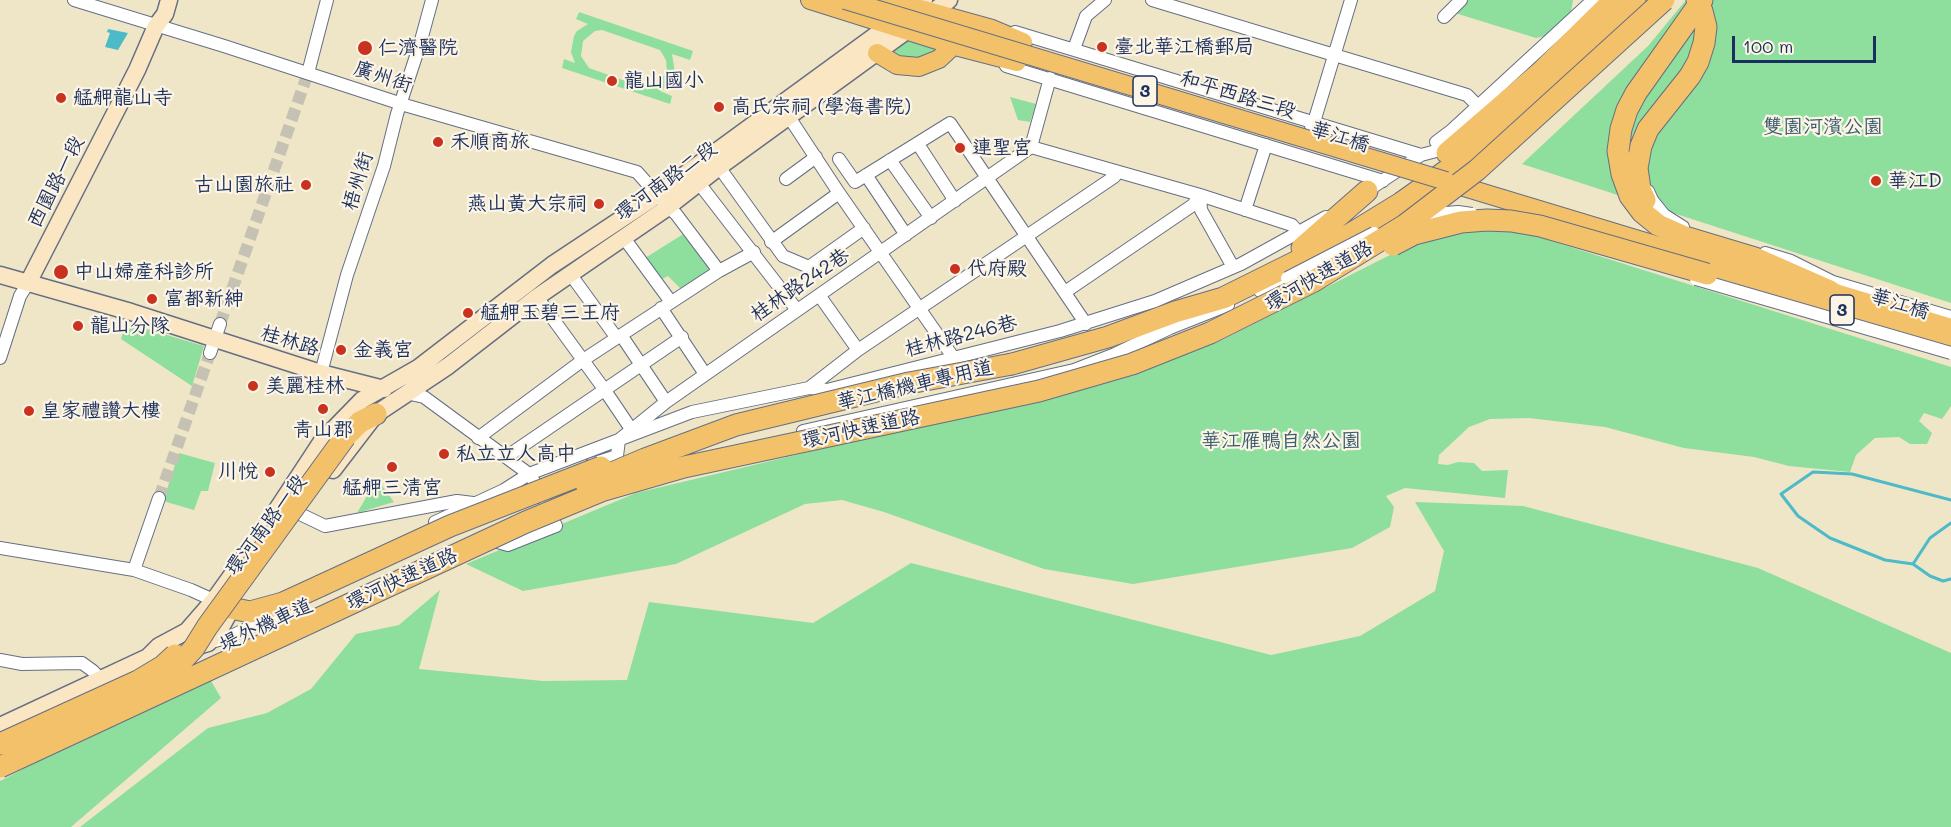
<!DOCTYPE html>
<html>
<head>
<meta charset="utf-8">
<style>
	body { margin:0 }
	#map { position:relative; width:1951px; height:827px; overflow:hidden; background:#efe6c8; font-family:Mali,sans-serif }
	canvas { display:block }
	.scale { position:absolute; left:1732px; top:36px; width:144px; height:27px; box-sizing:border-box; border:3px solid #1b2f5e; border-top:0; padding-left:8px; font-size:18px; line-height:21px; white-space:nowrap; color:#1b2f5e; -webkit-text-stroke:4px #fcf5e5; paint-order:stroke }
</style>
</head>
<body>
<div id="map">
<canvas width="1951" height="827"></canvas>
<div class="scale">100 m</div>
</div>
<script>
const context = document.querySelector('canvas').getContext('2d');
context.lineJoin = 'round';
function fill(path, color) {
  context.fillStyle = color;
  context.fill(path, 'evenodd');
}
function shape(rows) {
  const path = new Path2D();
  for (const r of rows) {
    path.moveTo(r[0], r[1]);
    for (let i = 2; i < r.length; i += 2) path.lineTo(r[i], r[i + 1]);
  }
  return path;
}
function trace(path, color, width, dash) {
  context.strokeStyle = color;
  context.lineWidth = width;
  context.lineCap = dash ? 'butt' : 'round';
  context.setLineDash(dash || []);
  context.stroke(path);
}
function drawText(font, color, halo, rows, align = 'center') {
  context.font = font + ' Mali,"LXGW WenKai TC",sans-serif';
  context.lineWidth = 4.5;
  context.setLineDash([]);
  context.textBaseline = 'middle';
  context.strokeStyle = halo;
  context.fillStyle = color;
  for (const [text, x, y, turn = 0] of rows) {
    context.save();
    context.translate(x, y);
    context.rotate((+turn || 0) * Math.PI / 180);
    context.textAlign = isNaN(turn) ? turn : align;
    if (halo) context.strokeText(text, 0, 0);
    context.fillText(text, 0, 0);
    context.restore();
  }
}
fill(shape([
	[1468,0,1573,0,1571,12,1545,36,1536,38,1455,13],
	[1686,0,1951,0,1951,303,1522,164,1648,46],
	[579,12,693,51,690,60,672,54,675,73,666,87,660,91,672,96,670,104,562,68,564,59,575,63,571,52,574,36,577,31,588,24,576,19],
	[602,30,660,50,666,60,667,73,657,82,642,87,589,68,581,56,583,41,595,31],
	[908,40,941,49,921,63,889,53],
	[1010,97,1036,104,1030,122,1018,120],
	[1469,215,1951,367,1951,406,1942,419,1924,413,1919,421,1932,433,1927,444,1910,444,1899,437,1875,438,1856,455,1850,472,1789,466,1754,457,1684,448,1605,427,1529,418,1490,419,1469,427,1439,455,1438,464,1448,465,1458,462,1474,463,1482,471,1508,470,1505,498,1405,488,1386,496,1394,507,1390,527,1352,548,1133,584,1044,569,884,512,842,500,805,504,676,564,523,591,466,564,636,493,1006,405,1220,341],
	[685,233,712,269,681,289,668,276,662,279,645,258],
	[126,323,204,346,192,386,121,339],
	[179,453,215,463,208,491,201,491,194,510,163,501],
	[377,479,394,502,357,513],
	[1415,502,1523,506,1758,568,1951,653,1951,827,80,827,208,728,267,713,311,689,356,634,399,625,440,590,419,669,543,681,627,680,649,602,813,623,911,563,1271,655,1360,636,1435,591,1444,551],
	[207,674,221,698,71,827,0,827,0,781]
]), '#8ede9d');
fill(shape([
	[108,29,128,33,118,50,105,47,110,33,107,32]
]), '#4dbac8');
trace(shape([
	[1951,500,1852,474,1813,472,1781,494,1798,516,1830,538,1885,560,1913,564,1930,576,1943,581,1951,579],
	[1913,564,1930,538,1951,523]
]), '#4dbac8', 3);
trace(shape([
	[220,324,308,73],
	[159,498,210,353]
]), '#c5c1b3', 12, [12, 6]);
const street = shape([
	[74,0,224,46,408,106,637,172,668,207,676,214,719,271],
	[1152,0,1467,95,1478,106],
	[1444,17,1461,0],
	[1015,32,1421,155],
	[1074,49,1086,16,1105,0],
	[1006,66,1383,181],
	[308,73,327,0],
	[789,117,839,193,953,357],
	[1311,126,1314,122,1351,0],
	[1436,142,1452,130,1593,0],
	[918,144,955,201],
	[1031,147,1200,195,1292,225,1299,233],
	[839,159,855,182,950,123,1086,324],
	[890,160,931,218],
	[719,167,783,256,809,267,864,228],
	[866,175,906,235],
	[786,179,816,157],
	[698,182,797,310],
	[1648,191,1652,200,1664,215,1683,227],
	[1364,193,1421,155,1436,151,1448,142],
	[1200,195,1201,210,1233,267],
	[1245,210,1266,145],
	[624,238,671,302],
	[771,242,839,193],
	[1765,253,1791,261,1833,282,1951,317],
	[571,275,616,337],
	[1260,291,1287,278],
	[1065,292,1193,205,1200,195],
	[819,295,858,350],
	[537,297,604,389,631,429],
	[661,308,705,374],
	[621,335,666,402],
	[210,353,220,324],
	[0,358,20,296,28,283],
	[321,373,347,275,384,166,397,114,420,44,432,0],
	[809,388,858,350,1114,177,1118,172],
	[406,393,424,397,529,474,541,492,556,526,508,545,494,541],
	[803,431,1074,370,1115,354,1170,328,1228,305],
	[478,438,583,360,719,271,754,252],
	[506,457,682,337],
	[592,464,617,456,619,440,666,402,1031,147,1050,78],
	[300,514,325,526,457,501,473,503],
	[435,522,504,490,529,474,692,412,809,388,827,390,1060,331,1155,301,1241,264,1326,217],
	[0,548,134,570,191,590,220,603],
	[134,570,159,498],
	[208,643,229,637,288,610],
	[0,660,22,664,82,663,93,671,101,680]
]);
const secondary = shape([
	[0,275,131,312,321,373,384,389],
	[28,283,137,70,156,26,165,14,169,0],
	[333,470,376,414,448,366,537,297,664,210,719,167,949,0],
	[195,647,208,643,220,629,234,604],
	[0,726,148,657,159,646,187,631,214,600,257,540,322,441,362,400,418,368,552,265,650,200,924,0]
]);
const primary = shape([
	[810,0,959,47,1017,62],
	[888,0,992,29,1023,42],
	[877,53,897,65,919,67,939,59,954,45],
	[1447,182,1735,269,1768,273,1784,278],
	[1766,285,1951,343],
	[1816,287,1951,328]
]);
const highway = shape([
	[1702,0,1636,93,1627,110,1621,129,1618,151,1622,174,1630,196,1642,212,1658,225,1685,237,1755,258,1830,291],
	[1447,153,1541,72,1614,0],
	[1645,200,1640,189,1637,168,1641,146,1648,129,1690,76,1698,62,1704,43,1706,27,1702,11,1697,0],
	[1302,248,1367,191],
	[1707,274,1752,288,1778,290],
	[1012,364,1108,337,1175,312,1223,298,1344,238,1401,203,1470,154,1548,88,1635,0],
	[345,437,360,422,376,414],
	[231,608,250,612,283,603,320,586]
]);
trace(street, '#656f83', 14);
trace(secondary, '#656f83', 19);
trace(primary, '#656f83', 20);
trace(highway, '#656f83', 23);
trace(street, '#fff', 12);
trace(secondary, '#fbe6c4', 16);
trace(primary, '#f4c16b', 18);
trace(highway, '#f4c16b', 21);
const streetBridge = shape([
	[1423,215,1458,212,1472,214],
	[1287,278,1374,233],
	[1696,279,1951,353]
]);
const primaryBridge = shape([
	[845,0,1446,181]
]);
const highwayBridge = shape([
	[1393,245,1414,234,1461,222,1487,220,1511,221,1540,226,1707,274],
	[586,484,645,459,736,425,909,383,1012,364],
	[320,586,450,526,601,467],
	[158,687,194,648,207,627,345,437],
	[0,744,138,681,163,666,175,655],
	[0,767,526,522,601,491,684,467,1039,391,1132,364,1210,333,1314,281,1405,225,1477,170,1664,0]
]);
trace(streetBridge, '#656f83', 14, []);
trace(primaryBridge, '#656f83', 20, []);
trace(highwayBridge, '#656f83', 23, []);
trace(streetBridge, '#fff', 12);
trace(primaryBridge, '#f4c16b', 18);
trace(highwayBridge, '#f4c16b', 21);
for (const [x, y, r, color] of [
	[1102,47,6,"#c8321e"],
	[365,48,8,"#c8321e"],
	[612,81,6,"#c8321e"],
	[61,98,6,"#c8321e"],
	[719,107,6,"#c8321e"],
	[438,142,6,"#c8321e"],
	[960,148,6,"#c8321e"],
	[1876,181,6,"#c8321e"],
	[306,185,6,"#c8321e"],
	[599,204,6,"#c8321e"],
	[955,269,6,"#c8321e"],
	[61,272,8,"#c8321e"],
	[152,299,6,"#c8321e"],
	[468,313,6,"#c8321e"],
	[78,326,6,"#c8321e"],
	[341,350,6,"#c8321e"],
	[253,386,6,"#c8321e"],
	[323,409,6,"#c8321e"],
	[29,411,6,"#c8321e"],
	[444,454,6,"#c8321e"],
	[392,467,6,"#c8321e"],
	[270,472,6,"#c8321e"]
]) {
  const dot = new Path2D();
  dot.arc(x, y, r, 0, 2 * Math.PI);
  context.fillStyle = color;
  context.fill(dot);
  trace(dot, '#fcf5e5', 2);
}
for (const [x, y, w] of [
	[1145,91,24],
	[1842,310,24]
]) {
  const box = new Path2D();
  box.roundRect(x - w / 2, y - 15, w, 30, 4.5);
  context.fillStyle = '#fcf5e5';
  context.fill(box);
  trace(box, '#1b2f5e', 1.5);
}
drawText('bold 18px', '#1b2f5e', null, [
	["3",1145,91],
	["3",1842,310]
]);
drawText('20px', '#1b2f5e', '#fcf5e5', [
	["臺北華江橋郵局",1114,47],
	["仁濟醫院",378,48],
	["龍山國小",624,81],
	["艋舺龍山寺",73,98],
	["高氏宗祠 (學海書院)",731,107],
	["禾順商旅",450,142],
	["連聖宮",972,148],
	["華江D",1888,181],
	["古山園旅社",294,185,"right"],
	["燕山黃大宗祠",587,204,"right"],
	["代府殿",967,269],
	["中山婦產科診所",74,272],
	["富都新紳",164,299],
	["艋舺玉碧三王府",480,313],
	["龍山分隊",90,326],
	["金義宮",353,350],
	["美麗桂林",265,386],
	["皇家禮讚大樓",41,411],
	["青山郡",323,430,"center"],
	["私立立人高中",456,454],
	["川悅",258,472,"right"],
	["艋舺三清宮",392,488,"center"]
], 'left');
drawText('20px', '#1b2f5e', '#fcf5e5', [
	["廣州街",383,77,18],
	["和平西路三段",1238,95,17],
	["華江橋",1340,137,17],
	["梧州街",358,181,-73],
	["環河南路二段",666,181,-36],
	["西園路一段",56,182,-63],
	["環河快速道路",1319,276,-30],
	["桂林路242巷",800,285,-34],
	["華江橋",1900,304,17],
	["桂林路246巷",961,336,-14],
	["桂林路",290,341,17],
	["華江橋機車專用道",915,385,-13],
	["環河快速道路",861,429,-12],
	["環河南路一段",266,525,-53],
	["環河快速道路",402,579,-25],
	["堤外機車道",266,625,-25]
]);
drawText('20px', '#385b6e', '#fcf5e5', [
	["雙園河濱公園",1823,127],
	["華江雁鴨自然公園",1281,441]
]);
</script>
</body>
</html>
